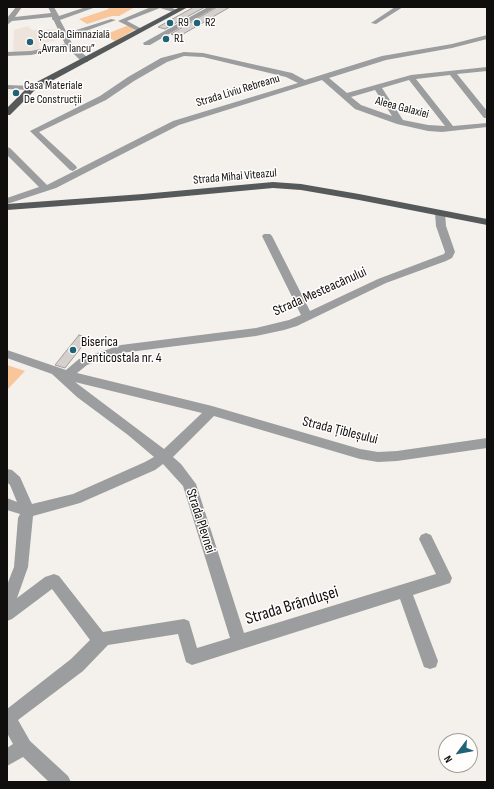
<!DOCTYPE html>
<html>
<head>
<meta charset="utf-8">
<style>
	body { margin:0 }
	#map { position:relative; width:494px; height:789px; overflow:hidden; background:#f4f0ec; font-family:"Sofia Sans Condensed",sans-serif }
	canvas { display:block }
	.frame { position:absolute; inset:0; border:8px solid #0f0e0d; pointer-events:none }
	.north { position:absolute; left:438px; top:733px; width:40px; height:40px; box-sizing:border-box; background:#fffefd; border:1px solid #9f9e9d; border-radius:50%; rotate:238deg; font-size:11px; font-weight:700; line-height:16px; text-align:center; color:#0f0e0d }
	.north::after { content:''; display:block; margin:auto; width:14px; height:18px; background:#206376; clip-path:polygon(50% 0,100% 100%,50% 72%,0 100%) }
</style>
</head>
<body>
<div id="map">
<canvas width="494" height="789"></canvas>
<div class="frame"></div>
<div class="north">N</div>
</div>
<script>
const context = document.querySelector('canvas').getContext('2d');
context.lineJoin = 'round';
function fill(path, color) {
  context.fillStyle = color;
  context.fill(path, 'evenodd');
}
function shape(rows) {
  const path = new Path2D();
  for (const r of rows) {
    path.moveTo(r[0], r[1]);
    for (let i = 2; i < r.length; i += 2) path.lineTo(r[i], r[i + 1]);
  }
  return path;
}
function trace(path, color, width, dash) {
  context.strokeStyle = color;
  context.lineWidth = width;
  context.lineCap = dash ? 'butt' : 'round';
  context.setLineDash(dash || []);
  context.stroke(path);
}
function drawText(font, color, halo, rows, align = 'center') {
  context.font = font + ' "Sofia Sans Condensed",sans-serif';
  context.lineWidth = 3;
  context.setLineDash([]);
  context.textBaseline = 'middle';
  context.strokeStyle = halo;
  context.fillStyle = color;
  for (const [text, x, y, turn = 0] of rows) {
    context.save();
    context.translate(x, y);
    context.rotate((+turn || 0) * Math.PI / 180);
    context.textAlign = isNaN(turn) ? turn : align;
    if (halo) context.strokeText(text, 0, 0);
    context.fillText(text, 0, 0);
    context.restore();
  }
}
fill(shape([
	[28,26,32,30,58,29,63,39,39,44,40,51,13,54,14,30]
]), '#efe4db');
fill(shape([
	[106,7,135,7,119,16,112,16,87,24,79,19,109,9],
	[129,25,136,29,115,41,104,35],
	[7,365,25,371,7,390]
]), '#f8c699');
const building = shape([
	[194,7,205,7,165,29,158,27,194,7],
	[217,7,230,7,178,37,171,34,217,7],
	[90,31,98,36,88,39,80,35,90,31],
	[79,335,97,341,92,347,84,344,65,368,55,365,79,335]
]);
fill(building, '#d5d0cd');
trace(building, '#a09d99', 1);
fill(shape([
	[16,7,22,7,15,17,51,13,48,7,54,7,59,16,86,7,96,7,60,20,67,33,111,19,116,20,69,37,72,44,88,58,88,62,82,62,67,47,31,55,7,56,7,52,31,51,65,44,54,21,52,19,52,17,12,21,7,25,7,18,16,7],
	[151,7,170,7,179,11,176,13,160,8,127,21,142,29,142,31,140,32,118,21,151,7],
	[208,7,216,7,150,45,144,45,143,43,208,7],
	[395,7,403,7,376,24,371,23,395,7],
	[487,35,487,39,452,48,386,60,329,78,347,93,411,75,487,67,487,71,457,74,487,111,487,118,484,118,450,75,416,79,453,126,487,123,487,127,442,132,428,131,397,124,355,109,322,80,179,125,56,188,7,204,7,198,39,187,7,155,7,147,10,148,47,185,173,121,298,83,286,77,203,57,184,56,167,62,134,81,106,100,39,132,76,166,77,168,73,171,70,170,30,131,100,96,128,77,161,58,184,52,203,53,292,73,305,80,382,56,452,44,487,35],
	[409,80,445,126,428,125,403,120,382,88,409,80],
	[375,90,392,116,361,105,351,97,375,90],
	[7,85,32,86,36,88,32,90,7,89,7,85],
	[440,210,445,213,446,226,455,252,452,258,446,261,386,283,297,326,284,330,256,336,121,353,87,365,77,373,212,406,360,449,378,452,397,451,487,438,487,448,397,461,378,462,360,459,214,416,173,457,181,464,196,484,244,633,436,574,419,539,421,535,426,533,431,535,452,578,450,583,413,595,438,661,436,667,430,669,424,667,400,599,192,665,186,662,178,634,108,645,83,671,18,720,30,741,68,776,71,782,49,782,23,757,7,766,7,748,13,744,7,733,7,709,71,659,90,640,52,589,12,619,7,621,7,585,14,567,18,518,20,514,7,510,7,498,17,502,10,485,7,482,7,469,12,470,20,477,32,504,73,494,145,462,154,457,128,435,77,397,52,374,7,358,7,350,66,370,79,359,121,345,256,328,289,320,301,315,262,236,264,234,270,234,272,236,310,311,378,279,444,254,445,252,436,226,435,213,440,210],
	[75,382,83,384,202,413,164,449,75,382],
	[163,464,183,486,230,638,197,648,189,621,184,619,103,632,59,576,54,574,45,577,17,598,28,567,33,516,80,503,155,470,163,464]
]), '#9b9d9e');
fill(shape([
	[180,7,188,7,35,90,10,115,7,115,7,108,29,86,180,7],
	[273,182,301,184,359,194,487,219,487,225,359,200,301,190,273,188,143,200,7,210,7,204,143,194,273,182]
]), '#55595a');
for (const [x, y, r, color] of [
	[170,23,4,"#206376"],
	[197,23,4,"#206376"],
	[166,39,4,"#206376"],
	[30,42,4,"#206376"],
	[16,93,4,"#206376"],
	[73,350,4,"#206376"]
]) {
  const dot = new Path2D();
  dot.arc(x, y, r, 0, 2 * Math.PI);
  context.fillStyle = color;
  context.fill(dot);
  trace(dot, '#fffefd', 1.5);
}
drawText('12px', '#0f0e0d', '#fffefd', [
	["R9",178,23],
	["R2",205,23],
	["Școala Gimnazială",38,35],
	["„Avram Iancu”",38,49],
	["R1",174,39],
	["Casa Materiale",24,86],
	["De Construcții",24,100]
], 'left');
drawText('12px', '#0f0e0d', '#fffefd', [
	["Strada Liviu Rebreanu",238,91,-17],
	["Aleea Galaxiei",402,108,15],
	["Strada Mihai Viteazul",235,177,-5]
]);
drawText('14px', '#0f0e0d', '#fffefd', [
	["Strada Mesteacănului",320,292,-24],
	["Strada Țibleșului",340,431,14],
	["Strada Plevnei",200,521,72]
]);
drawText('14px', '#0f0e0d', '#fffefd', [
	["Biserica",81,342],
	["Penticostala nr. 4",81,358]
], 'left');
drawText('17px', '#0f0e0d', '#fffefd', [
	["Strada Brândușei",292,606,-17]
]);
</script>
</body>
</html>
